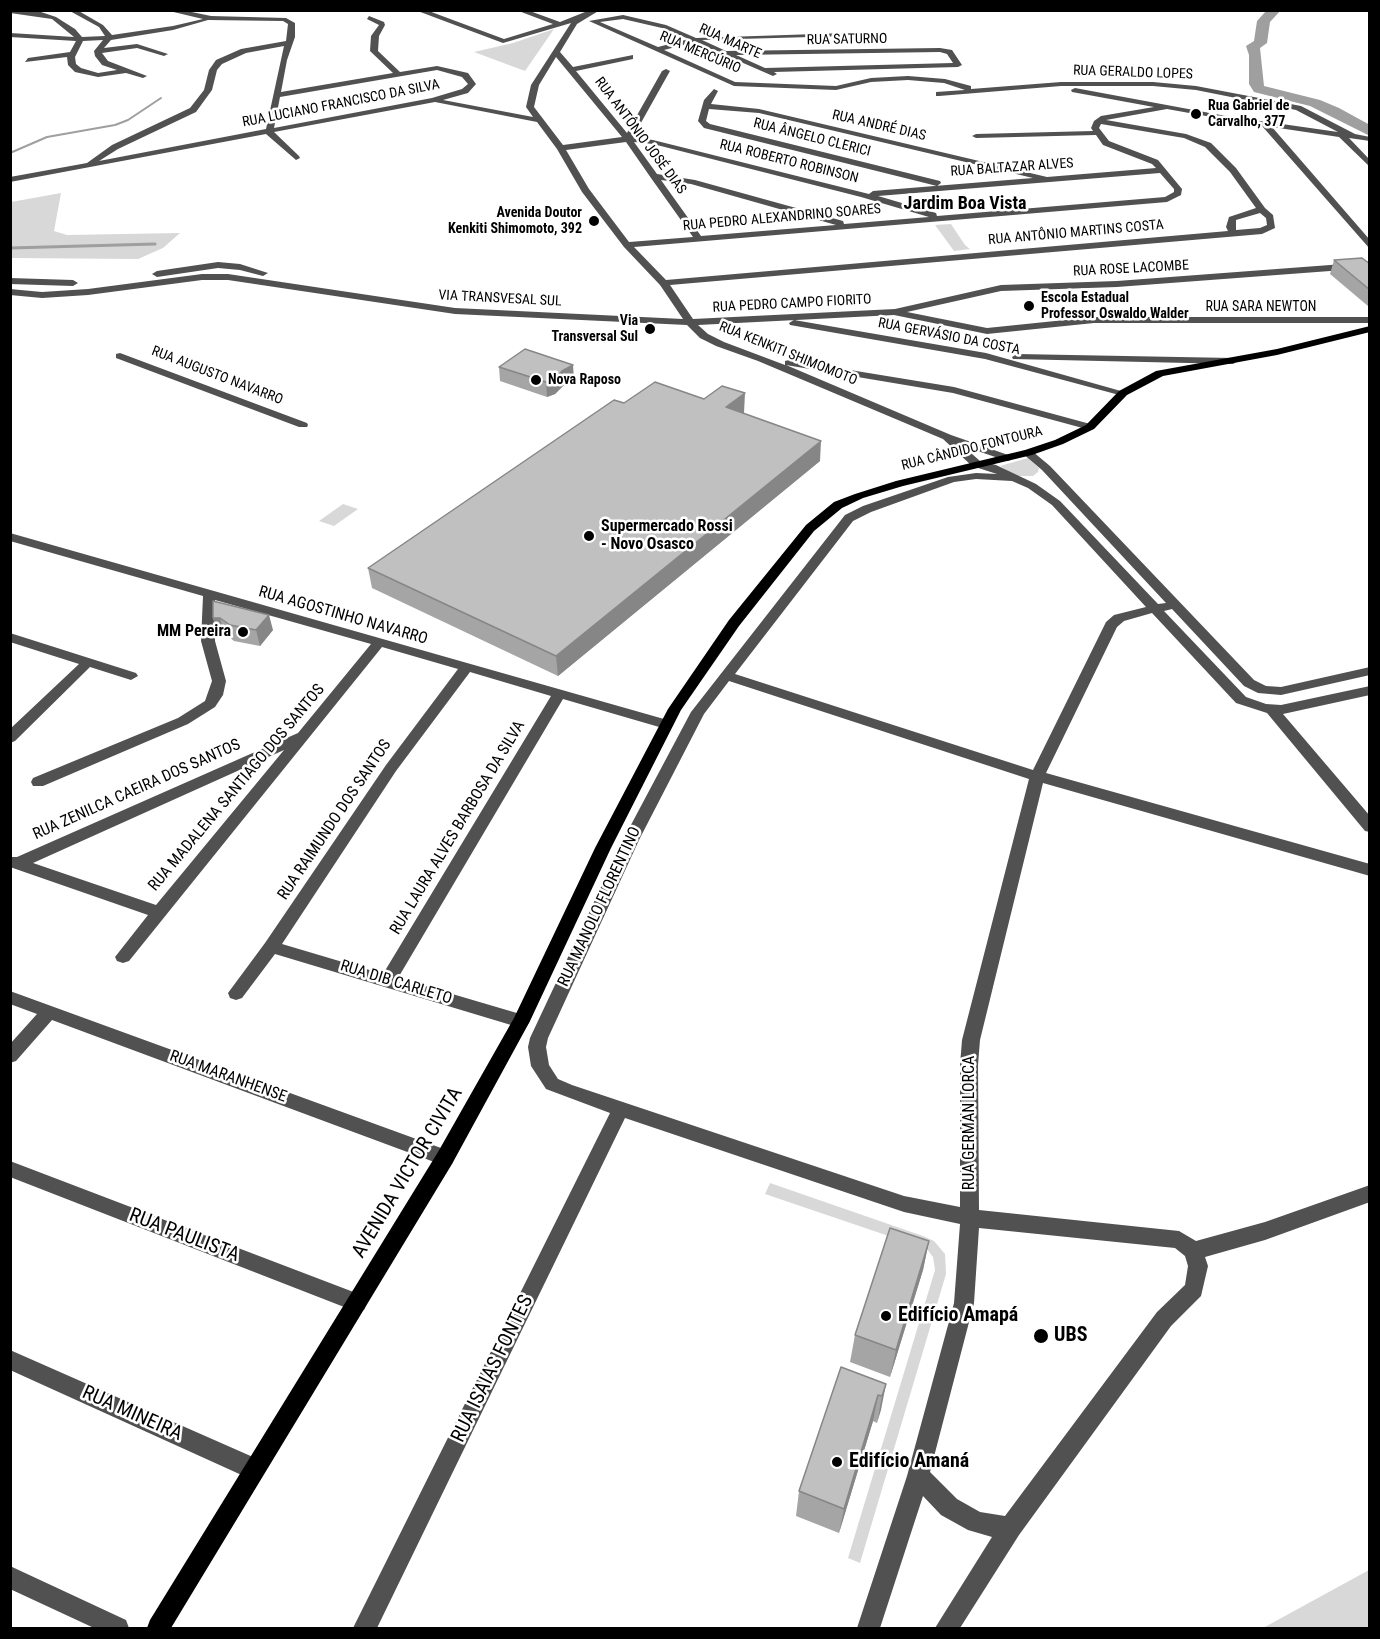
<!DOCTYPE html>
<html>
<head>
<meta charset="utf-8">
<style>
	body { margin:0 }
	#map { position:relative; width:1380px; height:1639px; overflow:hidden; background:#fff; font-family:"Roboto Condensed",sans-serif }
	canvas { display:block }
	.frame { position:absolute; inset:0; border:12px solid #000; pointer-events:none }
</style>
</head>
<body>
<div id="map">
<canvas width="1380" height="1639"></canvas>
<div class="frame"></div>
</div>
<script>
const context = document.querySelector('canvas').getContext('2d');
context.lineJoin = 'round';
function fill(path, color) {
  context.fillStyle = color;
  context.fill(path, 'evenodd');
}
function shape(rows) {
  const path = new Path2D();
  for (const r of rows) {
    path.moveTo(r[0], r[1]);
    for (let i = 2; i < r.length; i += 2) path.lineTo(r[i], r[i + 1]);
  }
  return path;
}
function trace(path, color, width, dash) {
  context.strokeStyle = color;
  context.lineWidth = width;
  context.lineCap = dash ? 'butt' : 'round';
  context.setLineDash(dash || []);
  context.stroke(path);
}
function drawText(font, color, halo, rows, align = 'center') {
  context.font = font + ' "Roboto Condensed",sans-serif';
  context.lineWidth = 5;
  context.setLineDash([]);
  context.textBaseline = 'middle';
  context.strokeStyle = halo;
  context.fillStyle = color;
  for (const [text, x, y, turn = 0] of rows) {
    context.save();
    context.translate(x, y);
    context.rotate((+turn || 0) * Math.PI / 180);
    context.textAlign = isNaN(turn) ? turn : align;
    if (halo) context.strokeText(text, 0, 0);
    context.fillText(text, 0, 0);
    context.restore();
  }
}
fill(shape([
	[554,29,525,71,474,52,513,43],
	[61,193,54,231,67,235,180,233,163,248,138,259,11,258,11,202],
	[951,224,965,245,970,249,954,251,935,225],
	[1028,458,1039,468,1038,472,1033,476,1016,476,1000,466],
	[343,504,358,509,334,526,319,521],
	[770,1183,923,1236,934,1241,945,1254,946,1274,860,1563,848,1558,935,1270,933,1257,927,1249,765,1194],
	[1369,1570,1369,1628,1263,1628]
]), '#d8d8d8');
trace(shape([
	[10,153,47,137,115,125,128,120,161,98]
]), '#9f9f9f', 2);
trace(shape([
	[10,248,155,244]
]), '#9f9f9f', 3);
fill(shape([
	[1267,10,1281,10,1270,22,1267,43,1260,48,1264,86,1320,100,1339,108,1370,125,1370,136,1310,106,1254,92,1249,84,1249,55,1246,46,1254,41,1257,21,1267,10]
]), '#9f9f9f');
fill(shape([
	[10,10,41,12,56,17,75,29,82,37,105,36,99,27,68,10,77,10,103,25,112,35,173,26,203,19,165,10,182,10,211,16,286,18,295,23,295,37,287,60,281,92,393,73,370,51,371,36,379,25,367,19,369,16,384,22,385,25,379,36,378,51,400,72,437,66,468,73,476,84,468,93,443,100,533,117,526,107,531,85,571,23,503,43,415,10,426,10,504,39,553,24,516,10,527,10,560,22,590,10,600,10,577,24,560,52,573,67,633,55,633,59,576,71,627,133,662,71,666,69,670,71,633,137,653,140,869,194,873,191,1033,178,759,113,709,109,706,121,710,124,940,181,941,183,937,186,704,128,698,121,704,100,714,89,718,91,711,104,759,109,1047,177,1156,168,1152,164,1103,145,1096,135,976,138,972,136,976,134,1093,131,1091,128,1094,121,1101,116,1154,107,1072,92,1071,90,1075,88,1226,116,1338,132,1296,110,1196,90,1153,86,1061,86,939,96,936,96,936,92,965,90,944,83,908,80,871,82,836,90,734,86,589,21,623,15,666,25,696,38,846,33,848,36,702,40,726,51,940,48,952,50,962,65,958,67,774,72,777,74,773,76,695,42,664,50,735,82,836,86,871,78,908,76,945,79,971,86,971,89,1061,82,1153,82,1196,86,1301,106,1355,134,1370,137,1370,141,1349,138,1370,160,1370,167,1339,137,1272,127,1370,240,1370,249,1262,126,1167,109,1106,120,1186,134,1211,143,1236,168,1265,208,1273,215,1275,228,1262,234,670,285,693,319,895,309,1001,285,1117,281,1370,262,1370,268,1117,287,1001,291,907,312,987,328,1094,317,1370,317,1370,323,1094,323,987,334,894,315,698,325,708,334,724,342,785,365,785,361,789,360,954,387,1094,425,1096,427,1090,430,953,393,786,365,951,435,1011,456,1011,460,1007,461,963,446,980,461,996,465,1036,484,1060,501,1158,604,1166,603,1042,470,1022,453,1024,451,1032,451,1050,466,1254,680,1266,686,1281,687,1370,667,1370,675,1281,695,1258,693,1244,686,1172,609,1164,611,1246,697,1266,704,1281,705,1370,686,1370,695,1283,714,1370,816,1370,832,1365,831,1267,713,1236,703,1152,613,1124,621,1117,627,1046,773,1370,864,1370,876,1043,783,980,1040,978,1065,979,1210,1179,1231,1196,1241,1265,1222,1370,1185,1370,1202,1265,1240,1205,1257,1208,1266,1201,1296,1171,1326,1019,1535,960,1628,935,1628,992,1537,968,1530,941,1515,923,1496,880,1628,857,1628,907,1476,954,1303,960,1224,904,1212,625,1118,377,1628,353,1628,610,1113,546,1089,531,1066,528,1047,530,1038,624,838,691,712,845,515,863,506,948,477,976,473,997,474,972,466,943,439,758,361,716,346,700,338,687,325,455,314,228,280,202,280,88,295,42,298,10,295,10,289,42,292,88,289,202,274,228,274,455,308,683,319,660,285,624,247,582,192,557,149,537,122,435,102,274,132,299,156,300,158,296,160,266,134,10,182,10,177,87,163,112,145,190,108,204,90,209,70,216,60,241,49,286,41,288,24,283,21,208,20,173,30,111,40,104,48,137,44,168,54,164,56,137,48,102,53,108,61,147,76,143,78,126,73,98,77,75,72,68,65,67,57,25,62,28,58,70,52,76,41,10,37,10,33,74,37,52,19,10,13,10,10],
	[623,19,662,28,689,39,658,47,600,22,623,19],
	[103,40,94,51,95,56,102,65,117,70,98,73,81,68,76,64,75,57,83,41,103,40],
	[284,46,266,129,99,161,118,149,196,112,212,90,217,70,222,64,246,53,284,46],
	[940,52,947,54,953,63,765,68,736,55,940,52],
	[556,57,622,137,563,145,534,107,539,85,556,57],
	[437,70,462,77,468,84,462,89,432,98,274,128,280,97,437,70],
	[1101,124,1184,138,1205,147,1230,172,1256,208,1229,217,1226,227,1228,231,666,280,634,247,1167,202,1181,195,1182,189,1158,160,1109,141,1099,128,1101,124],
	[626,142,651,178,693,237,629,242,589,189,566,150,626,142],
	[634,142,653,144,861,197,929,217,844,224,843,221,695,180,657,174,634,142],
	[1160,173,1174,189,1174,192,1165,197,937,216,936,213,878,196,1160,173],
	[661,180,691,184,836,225,701,236,661,180],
	[1260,213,1266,218,1267,225,1260,228,1236,230,1236,220,1260,213],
	[976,479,1012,481,1028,488,1052,505,1146,607,1114,615,1106,622,1033,770,735,674,853,521,871,512,954,482,976,479],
	[729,681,1029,779,962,1040,960,1065,960,1207,904,1196,572,1085,558,1079,549,1065,546,1047,548,1038,640,838,704,714,729,681],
	[979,1228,1175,1248,1185,1256,1188,1266,1185,1285,1157,1312,1005,1516,980,1512,957,1499,930,1472,974,1303,979,1228],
	[218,262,240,264,268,273,263,276,240,270,218,268,157,277,152,274,157,271,218,262],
	[10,278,73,280,78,283,73,286,10,284,10,278],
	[794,320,986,353,1128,393,1123,396,985,359,790,325,789,323,794,320],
	[120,353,307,423,308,425,307,427,299,427,116,358,116,354,120,353],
	[1017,354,1233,358,1238,361,1233,364,1013,359,1012,357,1017,354],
	[10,533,671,721,673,724,671,727,666,729,563,699,398,978,527,1016,530,1021,527,1026,521,1028,275,954,242,998,236,1000,230,998,228,993,265,943,386,765,458,669,382,647,129,961,123,963,117,961,115,957,148,915,10,867,10,857,17,857,298,733,371,644,215,600,215,641,226,681,223,695,215,707,188,724,43,786,33,786,31,782,33,778,178,718,205,701,212,681,201,641,203,596,10,541,10,533],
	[470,672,551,696,383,974,282,944,396,771,470,672],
	[284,750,156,905,33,863,284,750],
	[10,633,136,673,138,676,131,680,90,667,15,741,10,743,10,729,79,664,10,642,10,633],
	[10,991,452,1152,454,1158,452,1164,445,1166,52,1020,16,1061,10,1063,10,1044,37,1014,10,1004,10,991],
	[10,1161,364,1296,367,1303,364,1310,357,1312,10,1177,10,1161],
	[10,1350,262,1461,265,1469,262,1477,254,1480,246,1477,10,1370,10,1350],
	[10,1566,126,1620,129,1628,94,1628,10,1589,10,1566]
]), '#515151');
fill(shape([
	[1370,326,1370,332,1277,355,1163,376,1127,395,1094,429,1063,444,1032,455,903,486,863,498,842,508,814,531,739,626,681,710,611,848,530,1021,452,1164,171,1628,147,1628,150,1620,438,1152,514,1018,595,848,668,709,729,620,806,525,834,502,855,494,896,481,1025,450,1055,440,1086,425,1119,391,1156,371,1277,349,1370,326]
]), '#000');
fill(shape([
	[1334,260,1370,264,1370,306,1368,306,1330,274],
	[499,367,574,379,563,386,555,394,547,397,500,381],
	[744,413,820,461,558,676,372,588,368,568],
	[213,601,273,630,260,646,234,641,224,633,217,634,213,618],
	[929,1241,923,1270,890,1377,850,1362,855,1335],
	[886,1384,877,1423,873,1421,839,1533,796,1516,799,1491]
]), '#a5a5a5');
fill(shape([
	[573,365,574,379,563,386,555,394,547,397,546,382,562,371],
	[745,393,744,413,726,427,726,407],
	[821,441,820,461,558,676,556,656],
	[269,615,273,630,260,646,256,630],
	[213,618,220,618,224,633,217,634],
	[929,1241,923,1270,890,1377,896,1350],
	[886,1384,881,1410,877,1423,882,1396],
	[878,1395,873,1421,839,1533,844,1509]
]), '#868686');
const building = shape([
	[1362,258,1370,264,1370,290,1334,260,1362,258],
	[525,349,573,365,562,371,554,380,546,382,499,367,525,349],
	[655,382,704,399,722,386,745,393,726,407,821,441,556,656,368,568,614,400,624,403,655,382],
	[213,601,269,615,256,630,230,625,220,618,213,618,213,601],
	[890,1228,929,1241,896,1350,855,1335,890,1228],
	[841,1367,886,1384,882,1396,878,1395,844,1509,799,1491,841,1367]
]);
fill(building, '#c0c0c0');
trace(building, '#868686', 1.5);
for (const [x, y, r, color] of [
	[1196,114,6,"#000"],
	[594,221,6,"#000"],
	[1029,306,6,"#000"],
	[650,329,6,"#000"],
	[536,380,6,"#000"],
	[589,536,6,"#000"],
	[243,632,6,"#000"],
	[886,1316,6,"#000"],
	[1041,1336,8,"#000"],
	[837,1462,6,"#000"]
]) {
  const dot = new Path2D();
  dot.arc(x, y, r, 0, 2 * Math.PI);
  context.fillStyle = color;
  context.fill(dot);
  trace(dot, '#fff', 2);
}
drawText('14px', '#000', '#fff', [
	["RUA SATURNO",847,40,-1],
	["RUA MARTE",730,42,24],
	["RUA MERCÚRIO",700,53,23],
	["RUA GERALDO LOPES",1133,73,2],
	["RUA LUCIANO FRANCISCO DA SILVA",341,104,-11],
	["RUA ANDRÉ DIAS",879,126,13],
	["RUA ANTÔNIO JOSÉ DIAS",640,136,53],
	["RUA ÂNGELO CLERICI",812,138,14],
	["RUA ROBERTO ROBINSON",789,162,14],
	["RUA BALTAZAR ALVES",1012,168,-4],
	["RUA PEDRO ALEXANDRINO SOARES",782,218,-5],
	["RUA ANTÔNIO MARTINS COSTA",1076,233,-5],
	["RUA ROSE LACOMBE",1131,269,-3],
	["VIA TRANSVESAL SUL",500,299,3],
	["RUA PEDRO CAMPO FIORITO",792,304,-3],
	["RUA SARA NEWTON",1261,307],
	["RUA GERVÁSIO DA COSTA",949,337,11],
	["RUA KENKITI SHIMOMOTO",788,354,22],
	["RUA AUGUSTO NAVARRO",217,376,21],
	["RUA CÂNDIDO FONTOURA",972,449,-14]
]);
drawText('bold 14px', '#000', '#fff', [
	["Rua Gabriel de",1208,106],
	["Carvalho, 377",1208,122],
	["Avenida Doutor",582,213,"right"],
	["Kenkiti Shimomoto, 392",582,229,"right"],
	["Escola Estadual",1041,298],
	["Professor Oswaldo Walder",1041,314],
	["Via",638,321,"right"],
	["Transversal Sul",638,337,"right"],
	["Nova Raposo",548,380]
], 'left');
drawText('bold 16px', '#000', '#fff', [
	["Supermercado Rossi",601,527],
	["- Novo Osasco",601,545],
	["MM Pereira",231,632,"right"]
], 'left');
drawText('16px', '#000', '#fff', [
	["RUA AGOSTINHO NAVARRO",343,616,16],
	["RUA MADALENA SANTIAGO DOS SANTOS",237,788,-50],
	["RUA ZENILCA CAEIRA DOS SANTOS",137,790,-24],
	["RUA RAIMUNDO DOS SANTOS",335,820,-56],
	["RUA LAURA ALVES BARBOSA DA SILVA",458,828,-59],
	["RUA MANOLO FLORENTINO",600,907,-65],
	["RUA DIB CARLETO",396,983,17],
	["RUA MARANHENSE",228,1077,20],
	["RUA GERMAN LORCA",970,1123,-90]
]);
drawText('bold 18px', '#000', '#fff', [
	["Jardim Boa Vista",965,204]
]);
drawText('20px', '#000', '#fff', [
	["AVENIDA VICTOR CIVITA",408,1173,-59],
	["RUA PAULISTA",184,1236,21],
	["RUA ISAIAS FONTES",493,1369,-64],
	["RUA MINEIRA",132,1414,24]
]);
drawText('bold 20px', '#000', '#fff', [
	["Edifício Amapá",898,1316],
	["UBS",1054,1336],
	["Edifício Amaná",849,1462]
], 'left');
</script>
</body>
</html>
